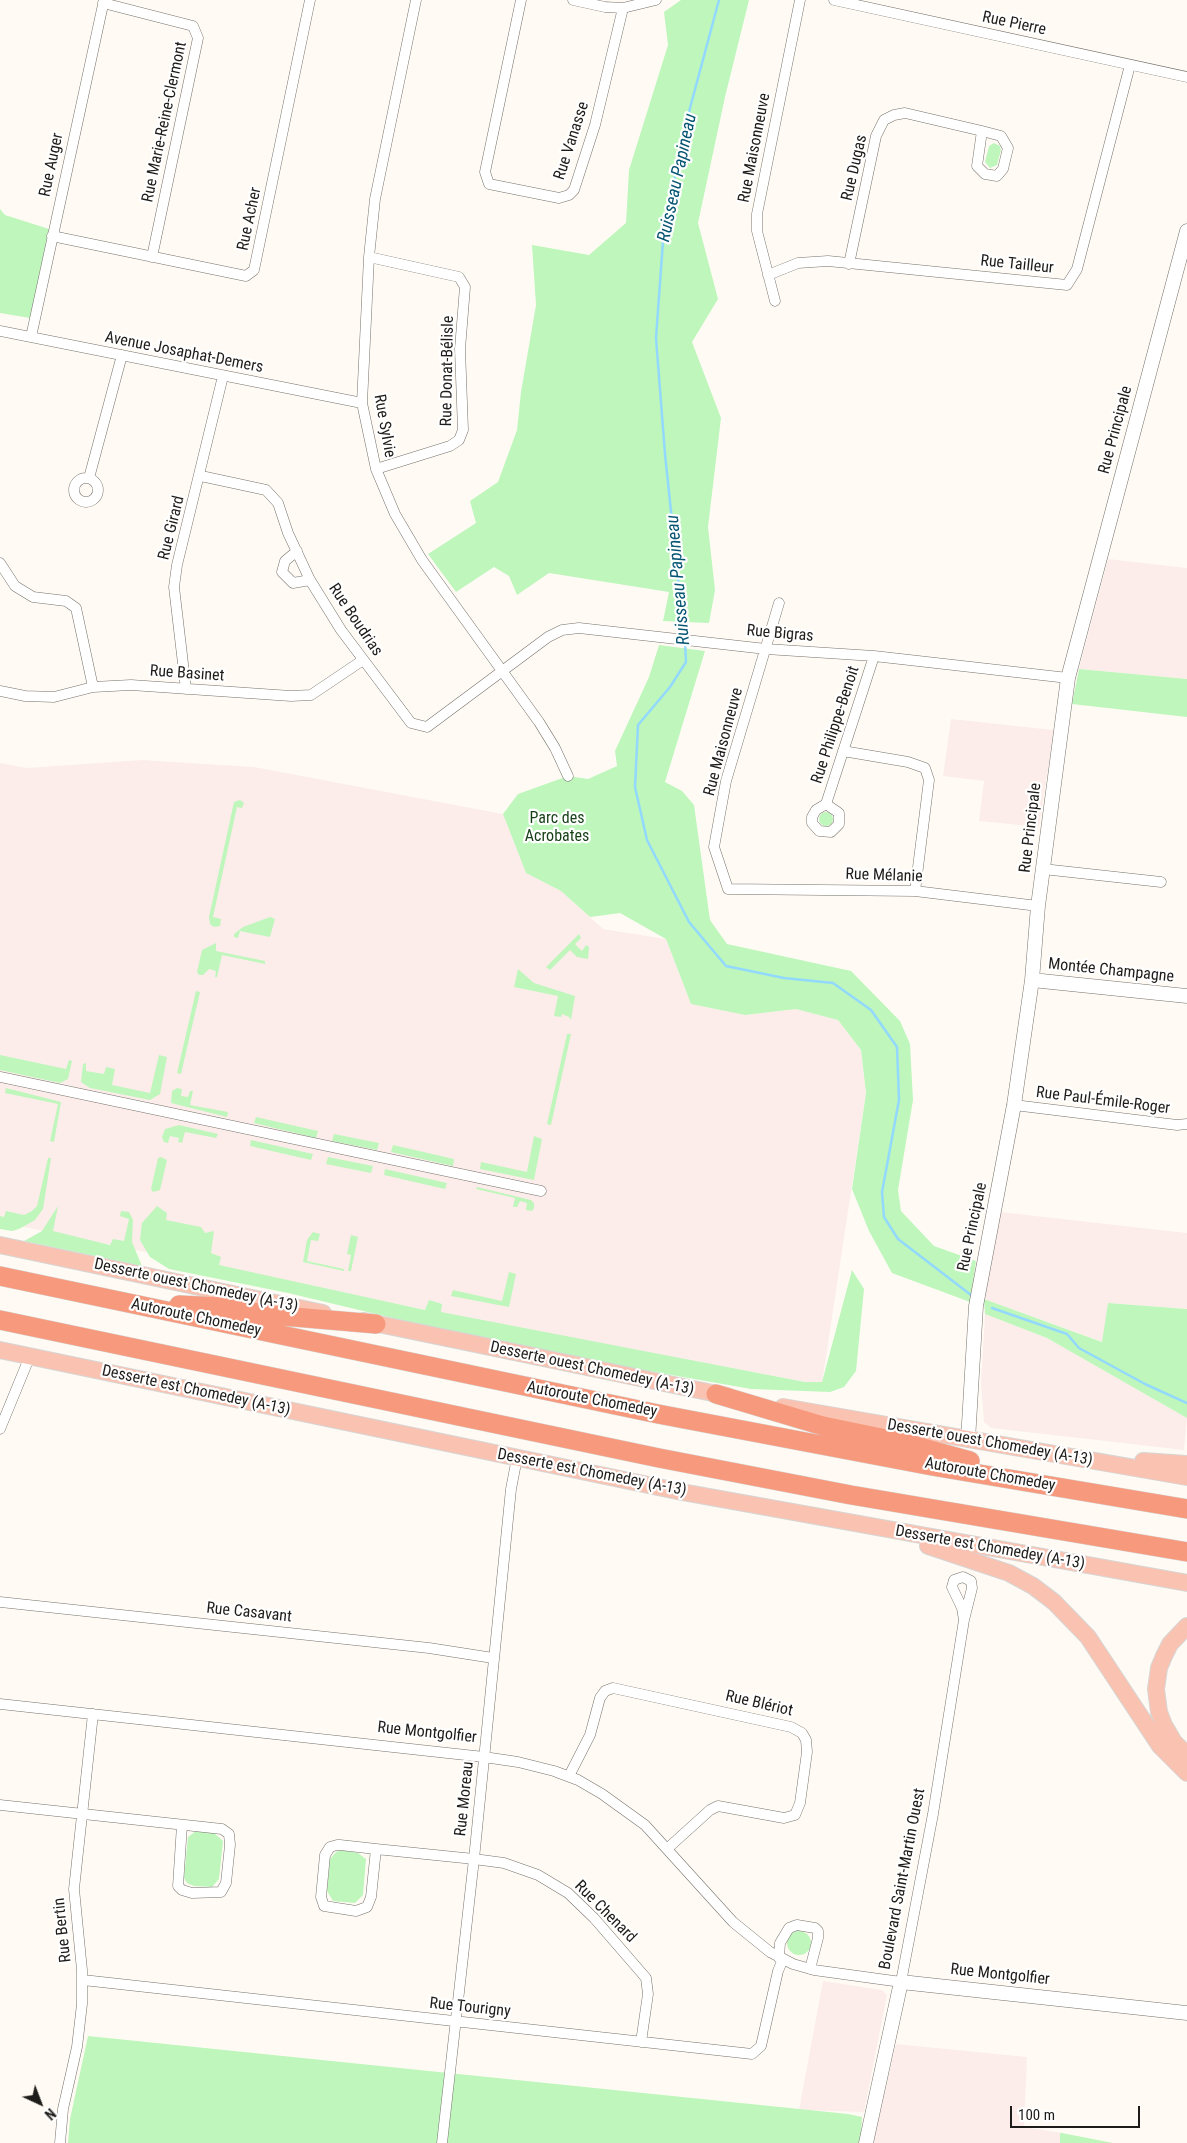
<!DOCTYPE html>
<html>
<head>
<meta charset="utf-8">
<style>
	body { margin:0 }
	#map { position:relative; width:1187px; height:2143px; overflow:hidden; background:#fffbf4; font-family:"Roboto Condensed",sans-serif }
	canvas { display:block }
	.north { position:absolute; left:15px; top:2078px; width:50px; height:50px; -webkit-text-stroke:4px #fff; paint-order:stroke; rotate:137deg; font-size:14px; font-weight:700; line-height:20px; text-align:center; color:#1e1c1a }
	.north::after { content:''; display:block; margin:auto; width:18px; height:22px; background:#1e1c1a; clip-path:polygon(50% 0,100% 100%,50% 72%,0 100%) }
	.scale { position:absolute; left:1010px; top:2106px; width:130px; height:22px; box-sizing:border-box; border:2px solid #1e1c1a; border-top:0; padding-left:6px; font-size:15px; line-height:18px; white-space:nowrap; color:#1e1c1a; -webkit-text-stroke:4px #fff; paint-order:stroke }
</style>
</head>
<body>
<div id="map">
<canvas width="1187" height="2143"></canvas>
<div class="north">N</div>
<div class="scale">100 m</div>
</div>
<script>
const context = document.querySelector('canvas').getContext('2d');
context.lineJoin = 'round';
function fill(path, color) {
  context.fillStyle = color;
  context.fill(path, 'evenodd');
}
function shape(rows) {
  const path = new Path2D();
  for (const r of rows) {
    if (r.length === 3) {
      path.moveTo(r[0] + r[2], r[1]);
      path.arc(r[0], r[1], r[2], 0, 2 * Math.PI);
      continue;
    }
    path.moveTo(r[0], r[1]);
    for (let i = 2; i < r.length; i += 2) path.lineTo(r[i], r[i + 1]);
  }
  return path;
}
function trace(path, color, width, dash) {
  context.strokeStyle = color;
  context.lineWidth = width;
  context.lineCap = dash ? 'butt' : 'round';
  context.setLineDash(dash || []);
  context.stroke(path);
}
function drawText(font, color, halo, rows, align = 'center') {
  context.font = font + ' "Roboto Condensed",sans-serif';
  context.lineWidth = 4.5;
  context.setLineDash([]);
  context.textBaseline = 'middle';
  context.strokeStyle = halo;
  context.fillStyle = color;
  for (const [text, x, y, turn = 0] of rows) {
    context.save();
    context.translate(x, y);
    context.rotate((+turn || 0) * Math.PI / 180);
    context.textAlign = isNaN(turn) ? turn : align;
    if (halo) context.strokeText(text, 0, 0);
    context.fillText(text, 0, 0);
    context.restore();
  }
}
fill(shape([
	[1108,559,1187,568,1187,679,1079,669],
	[951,719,1054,730,1039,827,979,821,984,781,943,776],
	[142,760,254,767,503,814,526,873,561,891,603,929,666,939,691,1004,745,1015,796,1009,838,1020,861,1050,866,1093,822,1383,805,1382,519,1328,440,1312,429,1301,426,1310,0,1222,0,763,27,768],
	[1000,1212,1187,1233,1187,1309,1108,1303,1103,1342,984,1299],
	[985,1314,1047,1338,1187,1418,1184,1450,991,1428,984,1422,981,1383],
	[823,1981,882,1990,887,1995,864,2112,799,2110],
	[896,2044,1027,2057,1024,2127,1062,2133,1062,2143,873,2143]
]), '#fdedea');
fill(shape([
	[681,0,749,0,725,97,698,223,718,299,692,342,721,418,708,527,715,590,709,623,663,621,669,592,549,573,517,595,509,576,494,567,456,592,428,554,476,523,470,501,498,482,517,430,521,392,536,305,532,245,589,255,626,223,629,170,668,45,664,12],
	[994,143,1000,146,1001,150,997,165,990,168,985,162,989,146],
	[0,209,5,215,49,229,30,318,0,313],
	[659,645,705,651,665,782,682,791,694,805,710,920,727,944,851,971,900,1021,910,1044,913,1100,898,1190,901,1211,934,1246,976,1261,970,1302,892,1273,869,1231,852,1189,866,1093,861,1050,838,1020,796,1009,745,1015,691,1004,666,939,620,913,590,917,561,891,526,873,503,814,518,794,568,776,588,779,617,766,615,751,649,677],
	[1079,669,1187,679,1187,717,1072,704],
	[240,800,244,803,242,808,237,807,213,917,221,919,220,926,214,927,210,924,209,917,234,802],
	[826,819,7],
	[270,917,275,919,270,937,240,931,238,938,234,937,234,934,243,927],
	[579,934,581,938,575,944,582,951,586,945,589,947,588,959,577,957,570,950,550,970,546,967],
	[216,943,216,951,265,961,265,964,222,955,217,977,215,977,216,971,209,969,203,975,199,975,197,972,202,950],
	[518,969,534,983,575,996,571,1020,569,1017,562,1014,561,1017,554,1016,558,996,514,987],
	[196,991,200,992,181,1074,177,1073],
	[567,1034,571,1034,551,1125,547,1124],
	[0,1055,66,1069,69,1060,72,1061,68,1079,60,1083,0,1070],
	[159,1055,167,1057,160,1094,150,1100,90,1088,81,1082,83,1064,86,1063,86,1071,104,1074,106,1067,115,1069,112,1085,150,1093],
	[6,1088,61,1102,54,1142,50,1141,58,1104,5,1093],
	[177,1088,182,1089,181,1096,188,1097,190,1091,193,1091,190,1105,228,1112,227,1117,171,1103,172,1091],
	[256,1117,318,1131,316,1138,254,1123],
	[179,1125,218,1134,216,1138,185,1132,182,1143,178,1142,179,1138,170,1136,168,1143,164,1142,162,1137,165,1129],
	[334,1134,379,1143,377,1150,332,1141],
	[534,1136,542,1139,534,1180,480,1169,481,1162,527,1172],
	[251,1140,313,1154,311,1160,250,1146],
	[393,1145,454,1159,453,1166,391,1152],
	[161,1157,167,1160,160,1190,153,1192,151,1189,158,1158],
	[328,1157,373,1166,371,1173,326,1164],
	[48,1158,51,1158,43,1209,35,1220,19,1229,12,1231,0,1229,0,1216,4,1217,6,1211,24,1215,32,1211,37,1206],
	[385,1169,447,1183,445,1189,384,1175],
	[477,1187,531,1200,534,1203,534,1208,532,1211,526,1210,527,1203,520,1201,517,1207,513,1207,515,1198,476,1189],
	[58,1206,53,1231,110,1245,113,1239,124,1241,129,1219,120,1216,121,1211,129,1212,133,1220,132,1242,142,1266,24,1241,42,1231],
	[157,1206,167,1213,166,1220,201,1227,205,1233,214,1231,211,1253,221,1257,219,1265,425,1310,429,1300,442,1304,441,1312,805,1382,822,1382,852,1270,864,1289,856,1371,844,1387,830,1392,751,1389,518,1348,288,1293,169,1269,150,1257,140,1240,142,1223],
	[313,1232,320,1234,318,1241,311,1240,307,1261,344,1269,344,1271,303,1262,307,1240],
	[351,1235,358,1237,351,1271,348,1271,351,1255,347,1254],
	[509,1272,516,1274,509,1307,451,1296,453,1290,502,1301],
	[984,1299,1102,1342,1108,1303,1187,1309,1187,1418,1047,1338,985,1314],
	[196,1831,214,1833,223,1841,219,1879,212,1887,194,1886,187,1883,184,1878,188,1837],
	[341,1850,358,1853,366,1859,363,1895,355,1903,333,1901,327,1891,330,1859,336,1852],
	[799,1943,12],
	[88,2036,848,2114,862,2117,861,2135,859,2143,68,2143,70,2119],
	[1060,2133,1062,2133,1113,2143,1060,2143]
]), '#bef6bc');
trace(shape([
	[684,636,665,454,656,338,663,241,674,181,690,108,719,0],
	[685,642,686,662,670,687,638,725,635,787,647,840,689,922,726,966,784,978,833,983,871,1010,897,1047,899,1100,882,1192,884,1217,898,1239,971,1295],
	[992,1308,1067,1334,1079,1348,1145,1384,1187,1403]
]), '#92d9fd', 2.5);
const street = shape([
	[416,0,375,199,369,257,362,403,376,469,395,514,422,560,539,722,555,748,568,776],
	[521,0,485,172,489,184,559,198,569,195,574,190,595,125,623,8],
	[573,0,605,7,623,8,656,0],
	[834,0,1187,77],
	[103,3,193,26,198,38,152,257],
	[52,236,246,276,254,270,310,0],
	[369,257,459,277,465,287,460,349,463,430,459,440,450,446,376,469],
	[849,264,876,136,884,120,894,115,905,113,982,131,1001,136,1008,148,1003,169,997,176,985,174,977,166,982,131],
	[768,275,798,263,828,261,1067,285,1077,269,1130,65],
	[775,301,757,231,757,214,800,0],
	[0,331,362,403],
	[31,337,104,0],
	[201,476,266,490,278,503,288,533,310,580,341,630,411,723,427,727,548,637,562,630,579,628,766,649,874,656,1068,678],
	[86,490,12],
	[89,478,122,355],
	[297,551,285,561,282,572,293,583,310,580],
	[0,563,15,586,33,597,66,601,76,608,93,687],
	[779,603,726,781,714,847,728,889,915,891,1038,906],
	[186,689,174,587,177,565,223,376],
	[0,691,25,696,54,697,93,687,131,685,291,696,311,695,363,660],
	[843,751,908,762,925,768,929,780,915,891],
	[826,804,839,813,839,824,831,832,819,831,812,823,812,817,816,810,826,804,874,656],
	[1043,869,1161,882],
	[0,1077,541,1191],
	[1014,1105,1177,1125,1187,1124],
	[0,1429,30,1356],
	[0,1602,429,1648,493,1658],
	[0,1704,484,1757,518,1762,554,1771,578,1780,602,1794,645,1825,733,1922,770,1952,793,1964,814,1970,901,1982,933,1814,964,1620,972,1588,971,1581,963,1577,954,1580,952,1587,962,1608,964,1620],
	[569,1776,590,1735,600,1698,605,1691,613,1688,791,1727,802,1733,806,1740,807,1752,800,1803,795,1815,784,1818,718,1806,710,1810,668,1848],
	[0,1805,222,1829,229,1834,230,1845,226,1883,221,1892,192,1893,182,1890,178,1886,182,1825],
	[376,1849,371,1897,367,1907,356,1911,324,1906,321,1897,325,1855,330,1847,337,1845,340,1845,376,1849,474,1859,504,1863,538,1875,568,1893,594,1918,646,1978,648,1994,641,2042],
	[779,1958,780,1943,789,1928,797,1925,815,1928,818,1931,818,1938,810,1969],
	[83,1980,752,2054,761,2046,778,1971,783,1959],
	[60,2143,63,2109,77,2047,82,2004,82,1970,74,1889,93,1714],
	[442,2143,474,1859,511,1489,517,1458]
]);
const secondary = shape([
	[1032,980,1187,996],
	[968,1440,976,1306,1014,1105,1032,980,1038,906,1068,678,1187,231],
	[866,2143,901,1982,1187,2013]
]);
const primary = shape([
	[0,1245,323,1313],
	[364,1321,727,1396],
	[0,1350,682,1492,1187,1583],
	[783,1407,1187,1477],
	[1143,1461,1187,1464],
	[928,1546,1009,1573,1033,1586,1054,1602,1088,1637,1160,1746,1187,1773],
	[1187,1626,1170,1644,1164,1656,1159,1668,1156,1689,1159,1712,1164,1725,1174,1742,1187,1755]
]);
const highway = shape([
	[0,1276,658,1414,932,1466,1187,1509],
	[179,1305,223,1307,271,1315,376,1324],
	[0,1320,659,1458,851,1495,1187,1552],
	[716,1394,823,1426,901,1442,970,1461]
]);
trace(street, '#76726c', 11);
trace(secondary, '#76726c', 15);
trace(primary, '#d6d6d6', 18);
trace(highway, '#d6d6d6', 20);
trace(street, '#fff', 10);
trace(secondary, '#fff', 14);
trace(primary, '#fac2b0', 16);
trace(highway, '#f7997c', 19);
drawText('16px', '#1e1c1a', '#fff', [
	["Rue Pierre",1014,24,12],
	["Rue Marie-Reine-Clermont",165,122,-78],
	["Rue Vanasse",572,141,-72],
	["Rue Maisonneuve",755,148,-79],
	["Rue Auger",52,165,-78],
	["Rue Dugas",855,168,-77],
	["Rue Acher",250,219,-78],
	["Rue Tailleur",1017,265,6],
	["Avenue Josaphat-Demers",184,353,11],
	["Rue Donat-Bélisle",448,371,-89],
	["Rue Sylvie",384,426,80],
	["Rue Principale",1116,430,-75],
	["Rue Girard",172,528,-76],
	["Rue Boudrias",355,620,56],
	["Rue Bigras",780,634,5],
	["Rue Basinet",187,674,4],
	["Rue Philippe-Benoit",836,725,-72],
	["Rue Maisonneuve",724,742,-75],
	["Rue Principale",1031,828,-83],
	["Rue Mélanie",884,876,2],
	["Montée Champagne",1111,971,6],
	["Rue Paul-Émile-Roger",1103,1101,7],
	["Rue Principale",973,1227,-78],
	["Desserte ouest Chomedey (A-13)",196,1286,12],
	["Autoroute Chomedey",196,1318,12],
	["Desserte ouest Chomedey (A-13)",592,1369,12],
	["Desserte est Chomedey (A-13)",196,1391,12],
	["Autoroute Chomedey",592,1400,11],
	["Desserte ouest Chomedey (A-13)",990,1443,10],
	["Desserte est Chomedey (A-13)",592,1473,11],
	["Autoroute Chomedey",990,1475,10],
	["Desserte est Chomedey (A-13)",990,1548,10],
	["Rue Casavant",249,1613,6],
	["Rue Blériot",759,1704,13],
	["Rue Montgolfier",427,1733,6],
	["Rue Moreau",465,1799,-84],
	["Boulevard Saint-Martin Ouest",903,1879,-79],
	["Rue Chenard",605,1912,45],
	["Rue Bertin",63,1930,-96],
	["Rue Montgolfier",1000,1975,6],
	["Rue Tourigny",470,2008,6]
]);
drawText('16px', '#153f16', '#fff', [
	["Parc des",557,819],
	["Acrobates",557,837]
]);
drawText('italic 18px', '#065573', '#fff', [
	["Ruisseau Papineau",678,178,-78],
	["Ruisseau Papineau",679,580,-95]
]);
</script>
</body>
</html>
